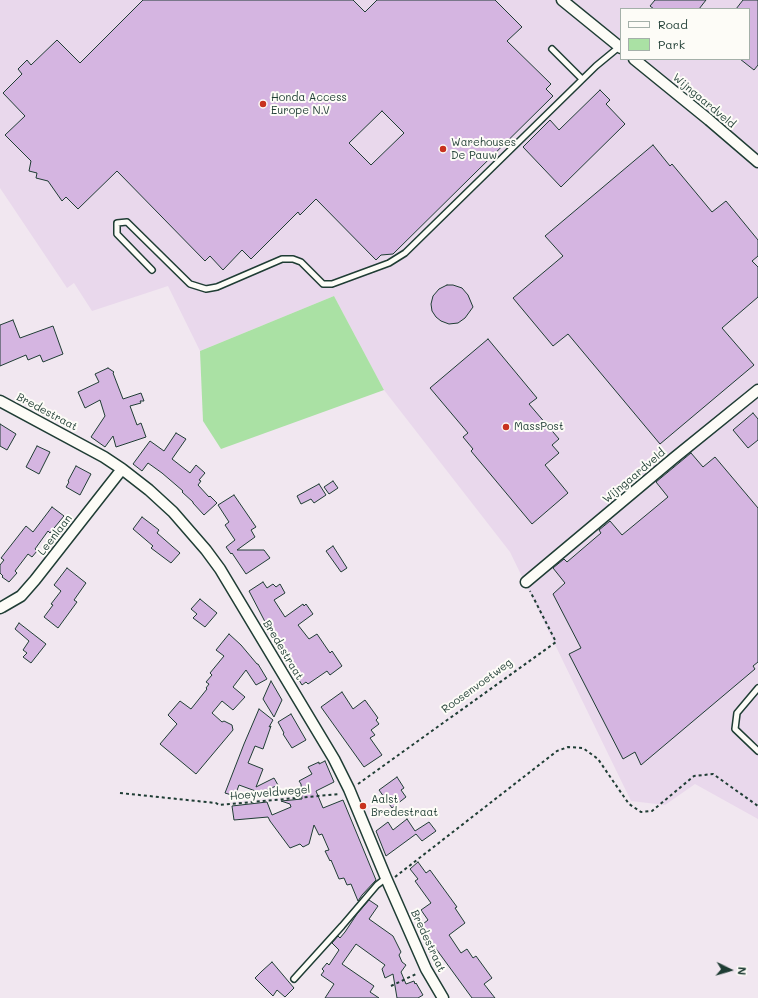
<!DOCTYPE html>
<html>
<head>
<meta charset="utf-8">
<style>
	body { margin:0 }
	#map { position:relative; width:758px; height:998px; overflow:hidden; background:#f1e7f0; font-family:Mali,sans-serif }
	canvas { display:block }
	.legend { position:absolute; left:620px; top:8px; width:130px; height:52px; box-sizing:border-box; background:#fdfcf7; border:1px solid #a4b0a9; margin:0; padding:5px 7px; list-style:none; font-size:12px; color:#1f3d34 }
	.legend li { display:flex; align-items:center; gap:8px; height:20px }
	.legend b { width:20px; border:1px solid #a4b0a9 }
	.north { position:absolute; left:710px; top:950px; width:40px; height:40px; -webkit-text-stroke:3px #fdfcf7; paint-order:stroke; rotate:95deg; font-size:11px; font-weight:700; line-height:16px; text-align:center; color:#1f3d34 }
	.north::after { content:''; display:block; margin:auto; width:14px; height:18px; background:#1f3d34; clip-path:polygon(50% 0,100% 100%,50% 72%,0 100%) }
</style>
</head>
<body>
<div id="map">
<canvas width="758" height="998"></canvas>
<ul class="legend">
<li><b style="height:5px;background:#fdfcf7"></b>Road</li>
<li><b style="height:11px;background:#aae1a4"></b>Park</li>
</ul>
<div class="north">N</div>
</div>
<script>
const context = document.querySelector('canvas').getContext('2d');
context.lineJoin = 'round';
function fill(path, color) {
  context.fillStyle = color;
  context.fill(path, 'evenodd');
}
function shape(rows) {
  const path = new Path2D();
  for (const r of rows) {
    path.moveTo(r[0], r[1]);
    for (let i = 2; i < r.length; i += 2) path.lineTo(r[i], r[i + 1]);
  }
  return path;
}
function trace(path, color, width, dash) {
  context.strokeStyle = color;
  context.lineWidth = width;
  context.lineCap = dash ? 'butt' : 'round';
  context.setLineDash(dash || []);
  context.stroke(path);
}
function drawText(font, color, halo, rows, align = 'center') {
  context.font = font + ' Mali,sans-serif';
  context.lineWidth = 4;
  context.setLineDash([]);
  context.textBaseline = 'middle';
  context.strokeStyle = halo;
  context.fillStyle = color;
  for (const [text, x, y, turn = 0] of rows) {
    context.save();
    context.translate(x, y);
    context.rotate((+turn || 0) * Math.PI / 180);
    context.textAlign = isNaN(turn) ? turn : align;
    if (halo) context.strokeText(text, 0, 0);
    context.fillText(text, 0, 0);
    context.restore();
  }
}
fill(shape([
	[0,0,758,0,758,819,695,784,665,805,631,801,510,552,384,390,334,296,200,351,168,286,92,311,74,283,67,288,0,188],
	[621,9,749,9,749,59,621,59]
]), '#e9d8ec');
fill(shape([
	[334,296,384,390,221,449,203,421,200,351]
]), '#aae1a4');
const building = shape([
	[143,0,353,0,365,12,377,0,495,0,522,27,507,41,551,84,546,89,553,96,393,254,381,255,376,260,316,199,300,215,298,212,251,259,242,250,223,270,210,256,205,261,117,171,78,209,66,197,62,201,48,181,36,178,37,173,29,171,31,161,5,135,25,116,3,93,22,74,18,69,27,60,31,65,57,40,80,63,143,0],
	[382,111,404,133,371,165,349,143,382,111],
	[655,0,706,0,699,9,654,9,650,6,655,0],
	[743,0,758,0,758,65,754,70,740,59,749,59,749,9,736,9,743,0],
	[600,90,610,100,606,104,625,124,561,187,523,147,550,120,559,130,600,90],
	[653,145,670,166,672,164,712,212,726,201,758,240,758,256,752,261,758,267,758,297,722,328,754,365,660,444,568,334,553,346,513,298,563,256,545,236,653,145],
	[447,285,453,285,462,288,468,295,473,307,465,318,458,323,449,324,441,321,436,317,432,311,431,304,433,296,439,289,447,285],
	[13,320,20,338,53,326,63,354,43,362,40,355,28,360,26,355,0,366,0,325,13,320],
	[488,339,537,398,529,404,559,439,552,445,559,453,545,465,568,493,532,524,471,451,473,449,463,437,468,433,430,388,488,339],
	[108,368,114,372,113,373,123,399,141,393,144,401,140,401,141,403,130,406,137,425,141,423,146,437,116,447,113,436,105,447,91,437,105,416,100,400,85,408,78,392,99,382,95,374,108,368],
	[753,413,758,419,758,440,748,448,733,430,753,413],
	[0,424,16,434,7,450,0,446,0,424],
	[176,433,186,439,172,459,190,473,196,465,205,473,199,480,201,481,198,485,209,497,210,496,217,503,204,515,193,503,193,502,182,492,183,491,162,473,148,463,142,471,133,464,150,441,164,451,176,433],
	[37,446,50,452,39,474,26,467,37,446],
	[691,453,703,467,715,457,758,508,758,662,753,666,755,669,641,765,635,752,623,759,569,654,581,648,553,594,565,583,553,568,564,559,567,562,601,533,599,530,610,521,622,535,668,497,656,482,691,453],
	[76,466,91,474,80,495,66,487,69,482,68,481,76,466],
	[333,481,338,488,329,494,324,487,333,481],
	[319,484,326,495,314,503,311,499,301,504,297,496,319,484],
	[234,495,256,527,251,530,255,537,237,550,264,550,270,558,246,574,232,553,231,554,226,547,235,540,225,525,229,522,218,505,234,495],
	[52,507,64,516,50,533,48,531,35,549,37,551,32,557,28,554,15,571,17,573,9,582,2,577,3,576,0,573,0,565,4,560,1,558,26,526,33,532,52,507],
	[142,517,159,530,157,533,180,553,171,563,151,548,153,546,133,529,142,517],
	[333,546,347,568,341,572,326,551,333,546],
	[67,568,86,583,74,600,77,602,58,628,44,617,53,605,51,604,61,591,54,585,67,568],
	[263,582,267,588,273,584,276,587,280,584,285,593,274,600,285,617,303,604,304,606,306,604,313,614,298,625,309,639,317,634,330,653,332,651,342,666,330,675,327,671,308,684,306,682,302,685,274,639,249,591,263,582],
	[200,599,217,613,205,627,193,618,197,614,191,609,200,599],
	[19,623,46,644,31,663,23,657,27,653,23,650,29,641,15,629,19,623],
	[229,634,241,645,257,664,258,664,267,679,256,685,246,670,233,687,245,697,233,710,222,701,212,713,222,722,224,721,232,725,233,730,196,774,160,744,177,724,168,715,180,701,191,709,207,689,206,688,209,684,206,682,212,675,210,673,224,656,216,650,229,634],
	[271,681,282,700,274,717,263,699,271,681],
	[342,692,353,709,365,700,378,718,376,720,379,724,371,730,375,735,370,738,382,755,364,767,321,707,342,692],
	[259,709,273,720,269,727,271,726,263,749,255,746,248,763,263,769,256,787,274,778,278,785,261,793,239,785,235,796,225,793,244,744,259,709],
	[291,714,306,740,292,748,283,734,284,733,278,722,291,714],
	[325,761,334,782,316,791,323,808,343,800,376,880,362,895,358,901,351,884,347,885,344,878,339,879,331,860,330,861,325,851,329,850,322,834,319,835,314,825,309,844,303,847,300,844,290,848,270,821,268,817,234,820,232,806,267,802,272,815,291,807,290,804,281,801,302,799,301,784,299,781,312,774,308,767,319,762,319,764,325,761],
	[397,777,404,788,401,790,406,797,392,808,379,790,397,777],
	[407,819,415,831,429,822,436,831,422,841,416,834,386,856,376,831,388,822,393,830,407,819],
	[418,862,426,873,430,870,457,907,455,908,465,923,449,935,461,953,467,949,473,958,476,956,492,978,484,984,495,998,472,998,434,946,429,950,418,928,428,920,421,910,431,903,415,881,418,879,410,869,418,862],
	[369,900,378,906,369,919,393,936,401,952,399,955,402,962,406,965,401,972,406,984,414,981,415,984,416,983,423,995,418,998,397,998,393,974,385,978,382,969,385,965,356,944,342,964,374,986,370,992,379,998,325,998,334,984,321,975,324,971,322,969,327,963,329,965,339,950,332,943,338,936,340,938,345,932,357,914,369,900],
	[272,962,294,988,285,997,277,990,273,996,255,978,262,971,272,962]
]);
fill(building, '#d5b5e1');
trace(building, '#1f3d34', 1);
const lane = shape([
	[552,49,582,79],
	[152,270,117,234,117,223,127,222,190,284,206,289,217,287,282,259,293,259,301,262,323,284,332,284,389,263,405,253,596,66,619,47],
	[758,688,737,713,735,729,758,751],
	[294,979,342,926,377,885,386,878]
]);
const street = shape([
	[562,0,621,48],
	[634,59,709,120,758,162],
	[0,401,104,457,122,469,149,490,173,512,206,550,220,569,334,759,349,789,386,878,426,969,443,998],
	[526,582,674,458,758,390],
	[0,608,2,607,21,596,35,580,122,469]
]);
trace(lane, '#1f3d34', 8);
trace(street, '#1f3d34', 13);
trace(shape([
	[358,784,556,642,530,591],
	[120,793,216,803,219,805,340,794],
	[395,877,557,751,568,747,583,748,598,759,613,781,629,804,641,812,652,811,694,776,713,774,758,806],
	[391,986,418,973]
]), '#1f3d34', 2, [3, 3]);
trace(lane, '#fdfcf7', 5);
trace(street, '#fdfcf7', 10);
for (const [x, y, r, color] of [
	[263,104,4,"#c8321e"],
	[443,149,4,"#c8321e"],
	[506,427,4,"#c8321e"],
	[363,806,4,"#c8321e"]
]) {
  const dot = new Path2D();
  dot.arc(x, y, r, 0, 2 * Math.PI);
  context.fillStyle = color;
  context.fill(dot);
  trace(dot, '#fdfcf7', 1.5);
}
drawText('11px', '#1f3d34', '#fdfcf7', [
	["Honda Access",271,98],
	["Europe N.V",271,111],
	["Warehouses",451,143],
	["De Pauw",451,156],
	["MassPost",514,427],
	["Aalst",371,800],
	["Bredestraat",371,813]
], 'left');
drawText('11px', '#1f3d34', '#fdfcf7', [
	["Wijngaardveld",704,101,40],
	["Bredestraat",47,412,28],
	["Wijngaardveld",634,476,-40],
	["Leenlaan",55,535,-52],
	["Bredestraat",283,650,59],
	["Roosenvoetweg",477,686,-36],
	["Hoeyveldwegel",270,793,-5],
	["Bredestraat",428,941,65]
]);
</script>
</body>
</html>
